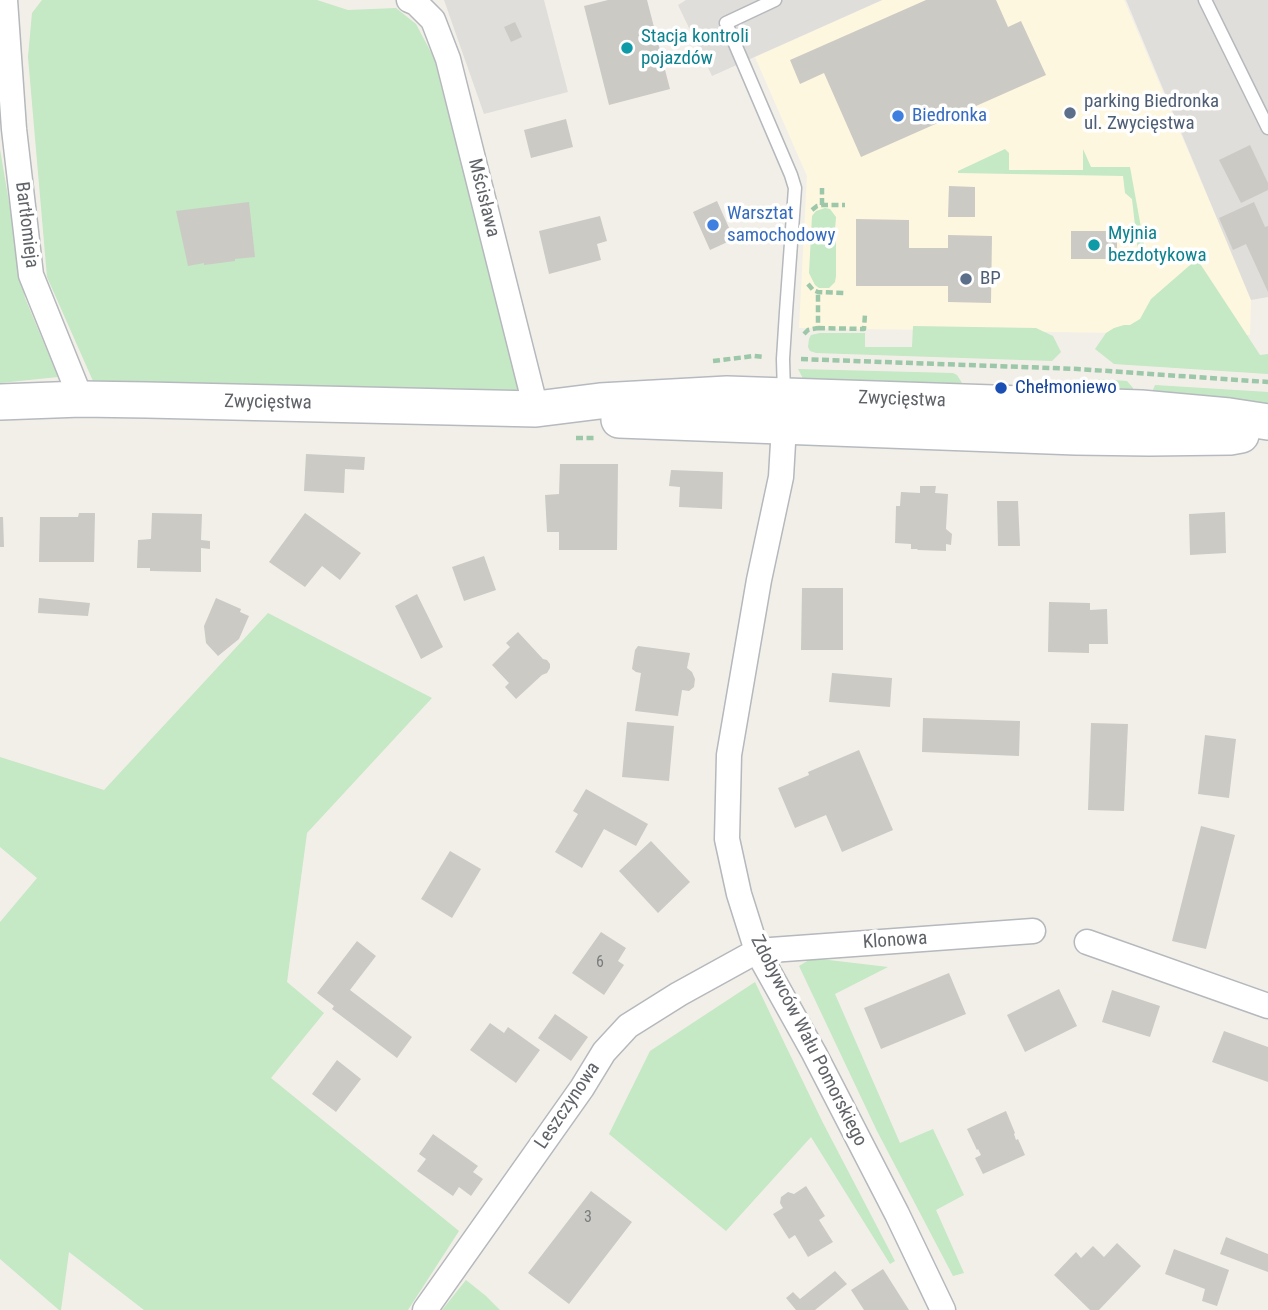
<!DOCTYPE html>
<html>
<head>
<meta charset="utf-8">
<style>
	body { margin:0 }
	canvas { display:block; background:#f1efe8 }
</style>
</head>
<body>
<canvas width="1268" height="1310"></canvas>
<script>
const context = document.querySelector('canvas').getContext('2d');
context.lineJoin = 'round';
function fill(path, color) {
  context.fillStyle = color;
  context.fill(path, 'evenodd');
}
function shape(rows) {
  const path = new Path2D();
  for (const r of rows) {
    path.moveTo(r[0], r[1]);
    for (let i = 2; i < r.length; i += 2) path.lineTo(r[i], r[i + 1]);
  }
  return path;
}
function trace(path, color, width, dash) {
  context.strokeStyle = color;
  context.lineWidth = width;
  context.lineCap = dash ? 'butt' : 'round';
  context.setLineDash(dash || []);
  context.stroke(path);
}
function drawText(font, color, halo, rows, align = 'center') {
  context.font = font + ' "Roboto Condensed",sans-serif';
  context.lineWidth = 7;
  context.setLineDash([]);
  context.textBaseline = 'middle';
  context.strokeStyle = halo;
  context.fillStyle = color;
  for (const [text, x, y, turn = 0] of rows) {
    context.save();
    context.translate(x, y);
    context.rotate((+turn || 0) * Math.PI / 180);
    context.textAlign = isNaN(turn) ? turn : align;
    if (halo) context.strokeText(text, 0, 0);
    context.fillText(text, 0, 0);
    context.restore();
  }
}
fill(shape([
	[883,0,1124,0,1251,299,1250,335,799,328,807,176,755,57]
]), '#fef7e0');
fill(shape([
	[444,0,544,0,568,92,484,114],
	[686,0,882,0,712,76,678,5],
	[1126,0,1268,0,1268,297,1251,300]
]), '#e0deda');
fill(shape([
	[42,0,317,0,348,10,396,8,416,24,434,58,519,390,93,381,47,277,28,57,32,13],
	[0,149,25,298,58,377,0,383],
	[1005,149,1009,153,1009,170,1083,170,1083,149,1091,167,1130,167,1146,255,1144,259,1139,261,1132,199,1125,193,1123,176,958,173,958,171],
	[825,208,830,209,836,217,835,230,821,231,821,240,836,241,836,276,835,282,829,288,819,288,815,285,809,273,812,216,816,211],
	[1197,259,1260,355,1268,354,1268,374,1114,364,1095,349,1106,333,1114,328,1124,325,1130,325,1140,319,1151,299],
	[913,326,1036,328,1053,336,1061,352,1052,361,816,353,810,351,808,347,809,339,811,335,820,333,865,333,865,347,912,347],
	[798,369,953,373,957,375,962,383,922,387,806,384],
	[1098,379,1127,381,1133,388,1133,400,1111,394],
	[1155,385,1268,392,1268,411,1152,392],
	[268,613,432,698,307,833,287,982,324,1013,271,1078,459,1231,408,1310,144,1310,69,1252,61,1310,59,1310,0,1259,0,922,37,878,0,847,0,757,104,790],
	[812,958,888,967,835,994,900,1143,933,1129,964,1195,936,1210,964,1273,953,1276,877,1131,799,966],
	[755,982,822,1121,895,1261,890,1264,811,1137,726,1231,609,1134,650,1051],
	[466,1280,486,1296,500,1310,442,1310]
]), '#c5e8c5');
fill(shape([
	[608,0,647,0,670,89,609,105,584,6],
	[926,0,996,0,1008,27,1021,21,1046,75,861,157,824,73,800,84,790,60],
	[515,22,522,37,511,42,504,27],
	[566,119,573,147,531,158,524,130],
	[1250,145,1268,183,1268,190,1241,203,1219,160],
	[949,186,975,187,975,217,948,217],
	[717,201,734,239,710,250,693,212],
	[249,202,255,257,235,259,235,261,204,265,204,263,188,266,176,211],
	[1254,202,1265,227,1268,226,1268,292,1246,244,1233,250,1219,218],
	[600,216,607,241,597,244,601,260,549,274,539,231],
	[856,219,909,220,909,248,948,248,948,235,992,236,991,303,948,302,948,286,856,286],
	[1071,231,1117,231,1117,259,1071,259],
	[306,454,365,457,364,470,345,469,344,493,304,491],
	[560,464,618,464,617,550,559,550,559,532,547,532,545,495,559,494],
	[671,470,723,472,722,509,679,507,680,487,669,486],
	[920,486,936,486,935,493,948,494,946,529,952,534,951,545,946,544,946,551,918,550,917,549,911,549,911,544,895,543,896,506,900,506,901,492,920,493],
	[997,501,1018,501,1020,546,998,546],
	[1225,512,1226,553,1190,555,1189,514],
	[79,513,95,513,94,562,39,562,40,517,78,517],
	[152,513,202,514,201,540,210,541,210,549,201,548,201,572,150,571,150,568,137,568,138,540,151,539],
	[305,513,361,553,340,580,322,566,305,587,269,562],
	[0,517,3,517,4,547,0,547],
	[484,556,496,590,464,601,452,567],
	[802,588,843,588,843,650,801,650],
	[417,594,443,647,421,659,395,606],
	[39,598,90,603,88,616,38,613],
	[216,598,241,609,240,612,249,616,239,639,218,656,206,643,204,626],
	[1049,602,1090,603,1090,610,1107,609,1108,644,1089,644,1089,653,1048,652],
	[518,632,543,659,547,660,550,664,550,668,547,673,542,675,516,699,505,687,509,683,492,665,510,647,506,643],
	[638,646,690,653,687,668,692,672,695,679,694,687,689,691,682,690,678,716,635,711,641,673,636,672,632,669,635,650],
	[832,673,892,678,890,707,829,702],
	[923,718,1020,721,1019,756,922,752],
	[627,722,674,726,669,781,622,777],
	[1091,723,1128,724,1124,811,1088,810],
	[1205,735,1236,739,1229,798,1198,794],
	[859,750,893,830,842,852,826,815,795,828,778,788,809,775,808,772],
	[586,789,648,824,636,846,604,829,582,868,555,852,578,814,573,811],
	[1201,826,1235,835,1206,949,1172,941],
	[651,841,690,882,658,913,619,871],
	[450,851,481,869,452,918,421,899],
	[601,932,626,948,618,961,624,965,604,995,572,973],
	[357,941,376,956,350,990,412,1037,397,1058,332,1009,334,1006,317,993],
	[949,973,966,1014,881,1049,864,1008],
	[1059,989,1077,1026,1025,1052,1007,1015],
	[1112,990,1160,1006,1150,1037,1102,1022],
	[555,1014,588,1037,571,1061,538,1038],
	[490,1023,504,1033,508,1027,540,1050,516,1083,470,1050],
	[1224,1031,1268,1047,1268,1082,1212,1062],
	[337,1060,361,1079,336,1112,312,1094],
	[1006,1111,1015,1133,1014,1134,1016,1140,1018,1139,1025,1155,983,1174,975,1158,981,1155,978,1149,977,1150,967,1129],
	[433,1134,478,1166,473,1172,483,1179,471,1196,459,1187,453,1196,417,1171,426,1159,419,1154],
	[806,1186,825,1216,819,1220,833,1242,808,1257,795,1235,789,1239,773,1214,783,1208,780,1203,781,1197,788,1192,794,1194],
	[591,1191,632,1222,569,1304,528,1273],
	[1226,1237,1268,1254,1268,1272,1220,1254],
	[1117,1243,1141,1266,1099,1310,1090,1310,1054,1275,1076,1252,1081,1258,1093,1246,1104,1257],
	[1174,1249,1229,1270,1217,1306,1202,1301,1205,1289,1165,1274],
	[883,1269,909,1310,864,1310,851,1290],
	[835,1271,847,1284,815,1310,796,1310,786,1298,793,1292,800,1299]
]), '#cccac5');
const service = shape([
	[775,0,726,23,791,175,795,188,786,312,783,359,784,395],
	[1205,0,1268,128]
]);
const minor = shape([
	[5,0,14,129,31,275,81,399],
	[409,0,416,3,433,20,448,59,536,409],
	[784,426,781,477,759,580,729,755,727,839,739,894,757,951,814,1053,897,1214,943,1310],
	[1087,942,1268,1006],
	[425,1310,582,1088,604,1052,628,1026,679,994,757,951,1033,931]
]);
const secondary = shape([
	[0,402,81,399,147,400,536,409,600,401,727,394,1141,408,1229,416,1268,422],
	[619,420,1076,437,1149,438,1230,437,1241,435]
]);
trace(service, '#b5b8bc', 15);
trace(minor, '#b5b8bc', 27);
trace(secondary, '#b6babf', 38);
trace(shape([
	[822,205,822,188],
	[812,210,817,206,822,205,845,205],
	[808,284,813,290,818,292,844,293],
	[818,328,864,329,865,314],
	[804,334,808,330,818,328,818,292],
	[801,359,1078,369,1268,382],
	[713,361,754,356,764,357],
	[576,438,595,438]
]), '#9cc7a9', 4.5, [7, 3.5]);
trace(service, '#fff', 12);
trace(minor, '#fff', 24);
trace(secondary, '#fff', 35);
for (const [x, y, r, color] of [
	[627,48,7,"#0f9aa8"],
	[1070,113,7,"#5c6f8a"],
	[898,116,7,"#3f7fe0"],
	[713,225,7,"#3f7fe0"],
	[1094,245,7,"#0f9aa8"],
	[966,279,7,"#5c6f8a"],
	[1001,388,7,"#1a4fb4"]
]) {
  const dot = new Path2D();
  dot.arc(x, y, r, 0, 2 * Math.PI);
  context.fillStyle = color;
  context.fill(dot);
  trace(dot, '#fff', 2.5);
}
drawText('16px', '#7a7d7f', null, [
	["6",600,963],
	["3",588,1218]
]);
drawText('19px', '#0d838f', '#fff', [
	["Stacja kontroli",641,37],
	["pojazdów",641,59],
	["Myjnia",1108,234],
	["bezdotykowa",1108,256]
], 'left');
drawText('19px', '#4e5e75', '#fff', [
	["parking Biedronka",1084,102],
	["ul. Zwycięstwa",1084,124],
	["BP",980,279]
], 'left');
drawText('19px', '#366cbe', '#fff', [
	["Biedronka",912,116],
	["Warsztat",727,214],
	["samochodowy",727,236]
], 'left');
drawText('19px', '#5f6368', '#fff', [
	["Mścisława",483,198,76],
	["Bartłomieja",26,225,83],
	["Zwycięstwa",902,400,2],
	["Zwycięstwa",268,403,1],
	["Klonowa",895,941,-4],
	["Zdobywców Wału Pomorskiego",808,1041,63],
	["Leszczynowa",568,1106,-56]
]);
drawText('19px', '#164399', '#fff', [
	["Chełmoniewo",1015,388]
], 'left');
</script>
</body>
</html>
